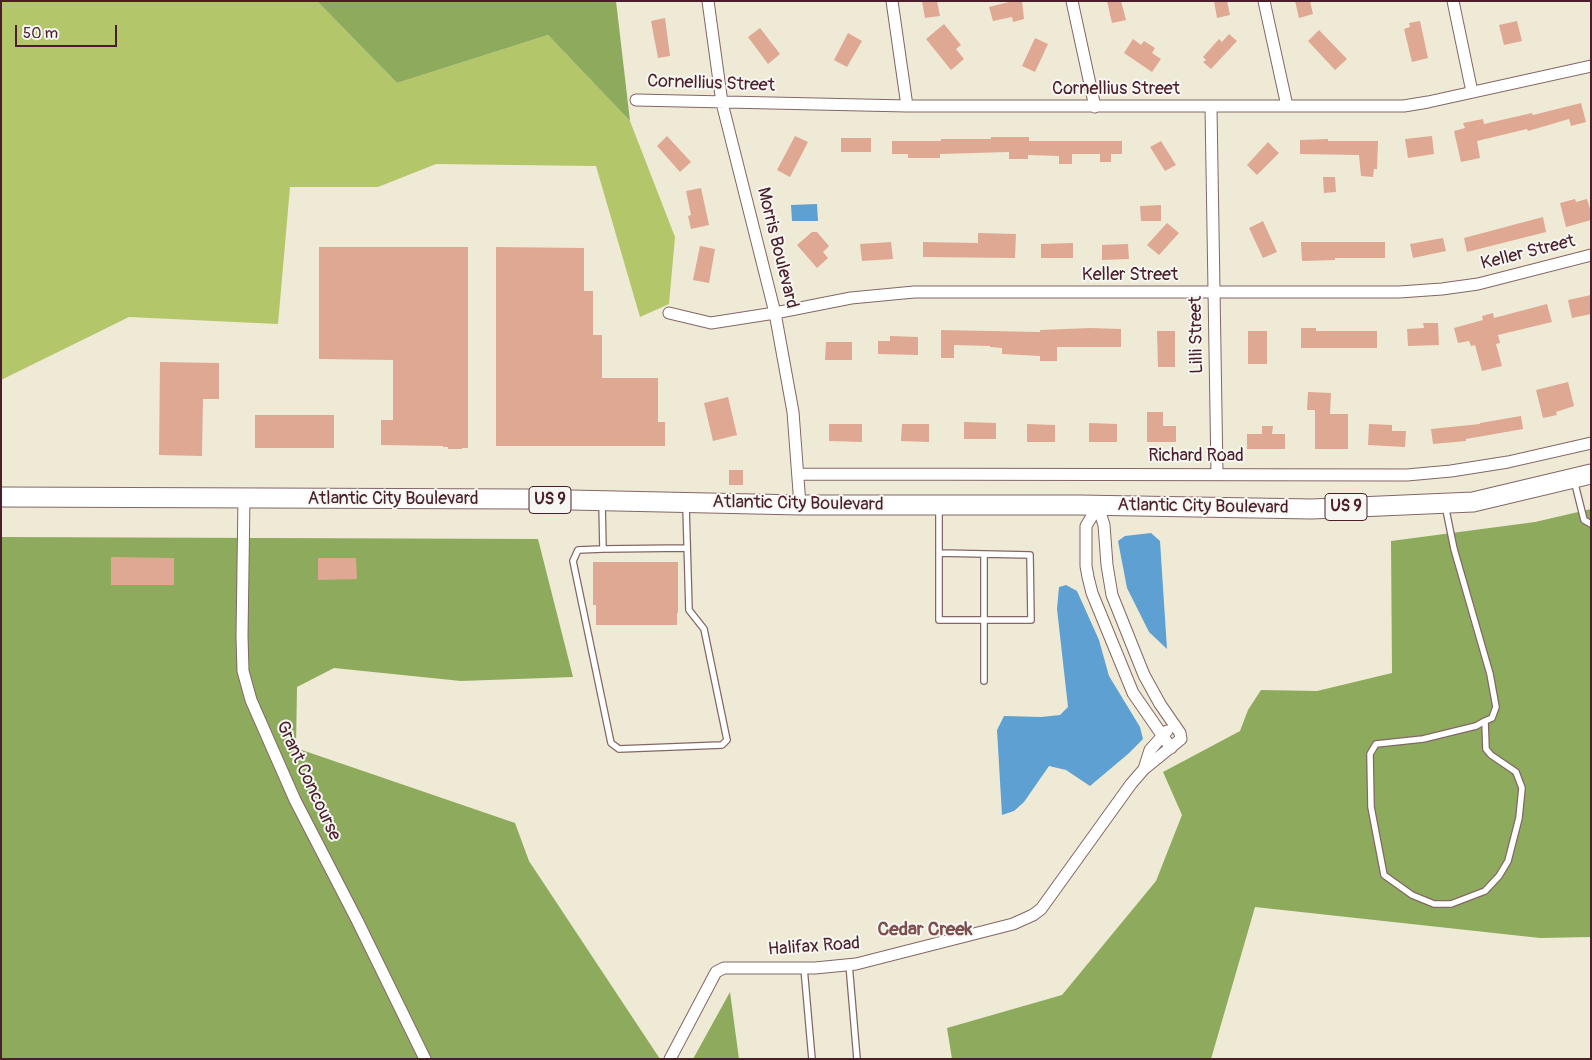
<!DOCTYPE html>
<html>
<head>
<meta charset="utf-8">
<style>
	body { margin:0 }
	#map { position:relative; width:1592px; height:1060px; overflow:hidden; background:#efead5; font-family:Pangolin,sans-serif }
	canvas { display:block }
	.frame { position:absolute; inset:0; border:2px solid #4a1f2b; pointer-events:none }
	.scale { position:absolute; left:15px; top:25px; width:102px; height:22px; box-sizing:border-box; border:2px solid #4a1f2b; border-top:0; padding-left:6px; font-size:15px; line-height:18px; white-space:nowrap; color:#4a1f2b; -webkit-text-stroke:4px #f6f6f2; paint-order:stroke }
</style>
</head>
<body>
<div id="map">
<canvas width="1592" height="1060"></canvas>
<div class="frame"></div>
<div class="scale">50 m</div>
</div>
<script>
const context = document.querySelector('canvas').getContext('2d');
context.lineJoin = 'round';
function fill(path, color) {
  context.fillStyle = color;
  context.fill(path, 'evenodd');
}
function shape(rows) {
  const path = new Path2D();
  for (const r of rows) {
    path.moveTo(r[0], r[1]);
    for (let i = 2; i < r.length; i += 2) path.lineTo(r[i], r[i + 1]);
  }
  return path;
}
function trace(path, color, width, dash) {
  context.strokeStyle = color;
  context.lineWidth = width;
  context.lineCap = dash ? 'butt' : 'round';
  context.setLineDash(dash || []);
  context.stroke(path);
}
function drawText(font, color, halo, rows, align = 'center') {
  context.font = font + ' Pangolin,sans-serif';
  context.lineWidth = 4;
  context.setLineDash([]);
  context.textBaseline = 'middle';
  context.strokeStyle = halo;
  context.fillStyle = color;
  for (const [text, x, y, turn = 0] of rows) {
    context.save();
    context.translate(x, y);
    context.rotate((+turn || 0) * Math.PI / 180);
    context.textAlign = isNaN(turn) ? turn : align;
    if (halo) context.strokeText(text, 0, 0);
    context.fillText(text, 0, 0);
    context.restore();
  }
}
fill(shape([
	[1,1,317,1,397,83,548,35,630,121,675,237,669,304,640,317,596,166,436,164,378,187,290,187,278,324,129,317,1,380]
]), '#b3c669');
fill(shape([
	[317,1,616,1,630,121,548,35,397,83],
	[1591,509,1591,937,1540,938,1255,907,1211,1059,952,1059,947,1028,1062,995,1156,881,1182,815,1163,772,1240,731,1248,710,1261,690,1317,691,1392,673,1391,541,1535,522],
	[1,537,538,539,573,677,461,681,334,668,297,687,296,748,515,823,529,861,660,1059,1,1059],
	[730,992,739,1059,693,1059]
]), '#8eab5d');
fill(shape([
	[817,204,818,221,792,221,791,205],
	[1151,533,1160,541,1167,649,1149,632,1127,588,1118,541,1125,536],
	[1066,585,1077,591,1099,640,1109,676,1140,727,1143,739,1128,754,1090,786,1066,770,1049,766,1024,802,1014,811,1002,815,997,730,1004,716,1041,717,1060,715,1068,707,1057,609,1059,587]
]), '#5ea0d2');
fill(shape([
	[922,1,937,1,940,16,925,18],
	[1013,1,1022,1,1024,19,1013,22,1012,17,993,21,989,7],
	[1107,1,1121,1,1126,20,1112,23],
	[1214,1,1227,1,1230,15,1217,18],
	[1295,1,1310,1,1313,14,1299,18],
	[665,18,670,56,658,58,651,21],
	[1420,21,1428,58,1412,62,1404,29,1410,27,1409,23],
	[1517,21,1522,41,1504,45,1499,25],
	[944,24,961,45,956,49,964,59,951,70,926,39],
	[760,28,780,54,768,64,748,37],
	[1319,30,1347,59,1335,70,1308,41],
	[848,33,862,41,847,67,834,60],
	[1229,34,1237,41,1211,69,1203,62,1206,60,1203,57,1219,39,1222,42],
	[1035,38,1048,44,1035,72,1022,66],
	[1133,39,1141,45,1144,41,1155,48,1152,53,1161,59,1152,72,1124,53],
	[1581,103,1586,122,1571,126,1569,119,1528,131,1527,129,1477,141,1480,158,1461,162,1454,131,1465,128,1463,123,1483,119,1484,124,1532,113,1533,115],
	[667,136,691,162,680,172,657,146],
	[795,136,808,142,790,177,777,170],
	[1432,136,1434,154,1408,158,1405,139],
	[991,137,1029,137,1029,141,1122,141,1122,154,1111,154,1111,162,1100,162,1100,154,1072,154,1072,164,1059,164,1059,156,1028,155,1028,159,1009,159,1009,152,940,154,940,158,908,158,908,154,892,154,892,141,941,141,941,139,991,139],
	[841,138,871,138,871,152,841,152],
	[1328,139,1328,141,1378,141,1377,169,1374,169,1373,177,1361,176,1359,155,1300,154,1300,140],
	[1161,141,1176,165,1165,171,1150,147],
	[1268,142,1279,153,1257,175,1247,165],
	[1323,177,1335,177,1336,192,1324,193],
	[701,188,709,225,691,229,688,216,691,215,686,191],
	[1575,199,1576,202,1587,199,1591,212,1591,220,1566,227,1560,203],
	[1161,205,1161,221,1141,221,1140,206],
	[1543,217,1546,232,1467,252,1464,238],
	[1263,221,1277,252,1263,258,1249,228],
	[1167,223,1179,233,1159,255,1147,245],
	[812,232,817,232,829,246,823,252,828,258,817,268,797,245],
	[978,233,1016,234,1015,258,923,257,923,242,978,243],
	[1443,238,1446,251,1413,258,1410,244],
	[891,242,893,259,862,261,860,244],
	[1301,242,1385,242,1385,258,1335,258,1335,260,1302,261],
	[1073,243,1073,258,1041,258,1041,244],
	[1128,244,1129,259,1102,260,1102,245],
	[700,246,715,249,709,283,693,280],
	[319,247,468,247,468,448,462,448,462,449,448,449,448,447,443,447,443,446,381,445,381,420,393,420,393,360,319,359],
	[496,247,584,248,584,291,593,291,593,335,602,335,602,378,658,378,658,422,665,422,665,446,496,446],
	[1591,295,1591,314,1572,318,1568,300],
	[1547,304,1552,322,1498,335,1500,343,1496,344,1502,366,1482,371,1475,345,1471,346,1469,341,1458,343,1454,328,1483,320,1482,316,1493,313,1494,318],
	[1423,323,1438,323,1439,345,1408,346,1407,329,1424,328],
	[1090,328,1121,329,1121,347,1057,347,1057,361,1040,361,1040,356,1002,354,1002,348,990,347,990,346,954,345,954,358,941,358,941,330,1040,332,1040,330],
	[1301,328,1316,328,1316,331,1377,331,1377,348,1301,348],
	[1157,331,1175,331,1175,367,1158,367],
	[1248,331,1267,331,1267,364,1248,364],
	[890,336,918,337,918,355,878,354,878,341,890,341],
	[826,342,852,342,852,360,825,360],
	[160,362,219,363,219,399,203,399,202,456,159,455],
	[1568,382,1574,406,1556,412,1557,415,1543,418,1536,390],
	[1308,392,1331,393,1330,414,1348,414,1348,449,1315,449,1315,410,1307,410],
	[728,397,737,435,713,441,704,403],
	[1147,412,1163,412,1163,426,1176,426,1176,442,1147,442],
	[255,415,334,415,334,448,255,448],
	[1521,416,1523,429,1466,439,1466,441,1433,444,1431,429,1480,424,1480,423],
	[964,422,996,423,996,439,964,439],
	[1089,423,1117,424,1117,442,1089,442],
	[829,424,862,424,862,442,829,441],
	[902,424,929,424,929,442,901,441],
	[1027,424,1055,425,1055,442,1027,442],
	[1369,424,1392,425,1392,431,1406,431,1405,447,1368,445],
	[1262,426,1273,426,1272,434,1285,434,1285,449,1247,449,1247,434,1262,434],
	[729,470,743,470,743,485,729,485],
	[111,557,174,558,174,585,111,585],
	[318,558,356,558,357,579,318,580],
	[593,562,678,562,678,613,677,613,677,625,596,625,596,605,593,605]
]), '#dfa892');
const service = shape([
	[1574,480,1584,520,1591,524],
	[602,503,603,549,578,550,573,561,611,743,619,749,722,745,727,740,704,629,689,610,686,506],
	[1445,505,1454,549,1490,674,1496,707,1492,718,1485,721,1476,726,1423,739,1376,744,1370,754,1371,807,1384,875,1412,895,1434,904,1451,904,1485,891,1499,876,1508,861,1519,818,1522,788,1516,772,1491,755,1486,749,1485,721],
	[939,507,939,620,1031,620,1030,555,939,553],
	[603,549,687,548],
	[984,681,984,554],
	[849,964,857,1059],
	[804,968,812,1059]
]);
const minor = shape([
	[708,1,722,103,775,313,793,412,800,505],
	[892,1,907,106],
	[1072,1,1095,107],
	[1264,1,1287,106],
	[1453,1,1472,92],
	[636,100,907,106,1404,106,1428,102,1591,66],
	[1211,107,1217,473],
	[669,313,711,323,775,313,851,298,914,292,1399,292,1442,289,1478,284,1591,255],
	[798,474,1407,475,1451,471,1508,462,1591,443],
	[244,498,242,636,243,671,251,700,295,800,357,920,425,1059],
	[1098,506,1086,526,1086,566,1088,577,1092,593,1133,693,1171,748],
	[1144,769,1150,750,1167,731],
	[670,1059,716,972,724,968,815,968,856,964,1013,924,1033,915,1041,909,1131,784,1144,769,1181,739,1180,733,1160,704,1144,675,1112,595,1107,565,1104,525,1098,506]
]);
const trunk = shape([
	[1,497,525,499,800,505,1079,505,1312,509,1473,502,1591,474]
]);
trace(service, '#846666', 8);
trace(minor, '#846666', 13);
trace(trunk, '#846666', 21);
trace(service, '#fff', 5.5);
trace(minor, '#fff', 11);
trace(trunk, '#fff', 19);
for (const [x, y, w] of [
	[550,500,42],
	[1346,507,42]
]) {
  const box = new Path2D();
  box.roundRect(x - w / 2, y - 13.5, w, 27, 4);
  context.fillStyle = '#f6f6f2';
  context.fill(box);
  trace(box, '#4a1f2b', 1);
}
drawText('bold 16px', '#4a1f2b', null, [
	["US 9",550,500],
	["US 9",1346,507]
]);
drawText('18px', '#4a1f2b', '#f6f6f2', [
	["Cornellius Street",711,84,2],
	["Cornellius Street",1116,89],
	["Morris Boulevard",777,248,76],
	["Keller Street",1528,253,-14],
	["Keller Street",1130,275],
	["Lilli Street",1197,335,-91],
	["Richard Road",1196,456],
	["Atlantic City Boulevard",393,499],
	["Atlantic City Boulevard",798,504,1],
	["Atlantic City Boulevard",1203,507,1],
	["Grant Concourse",308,781,65],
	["Halifax Road",814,947,-4]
]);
drawText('bold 19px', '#7e4f4f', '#f6f6f2', [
	["Cedar Creek",925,930]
]);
</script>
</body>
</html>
